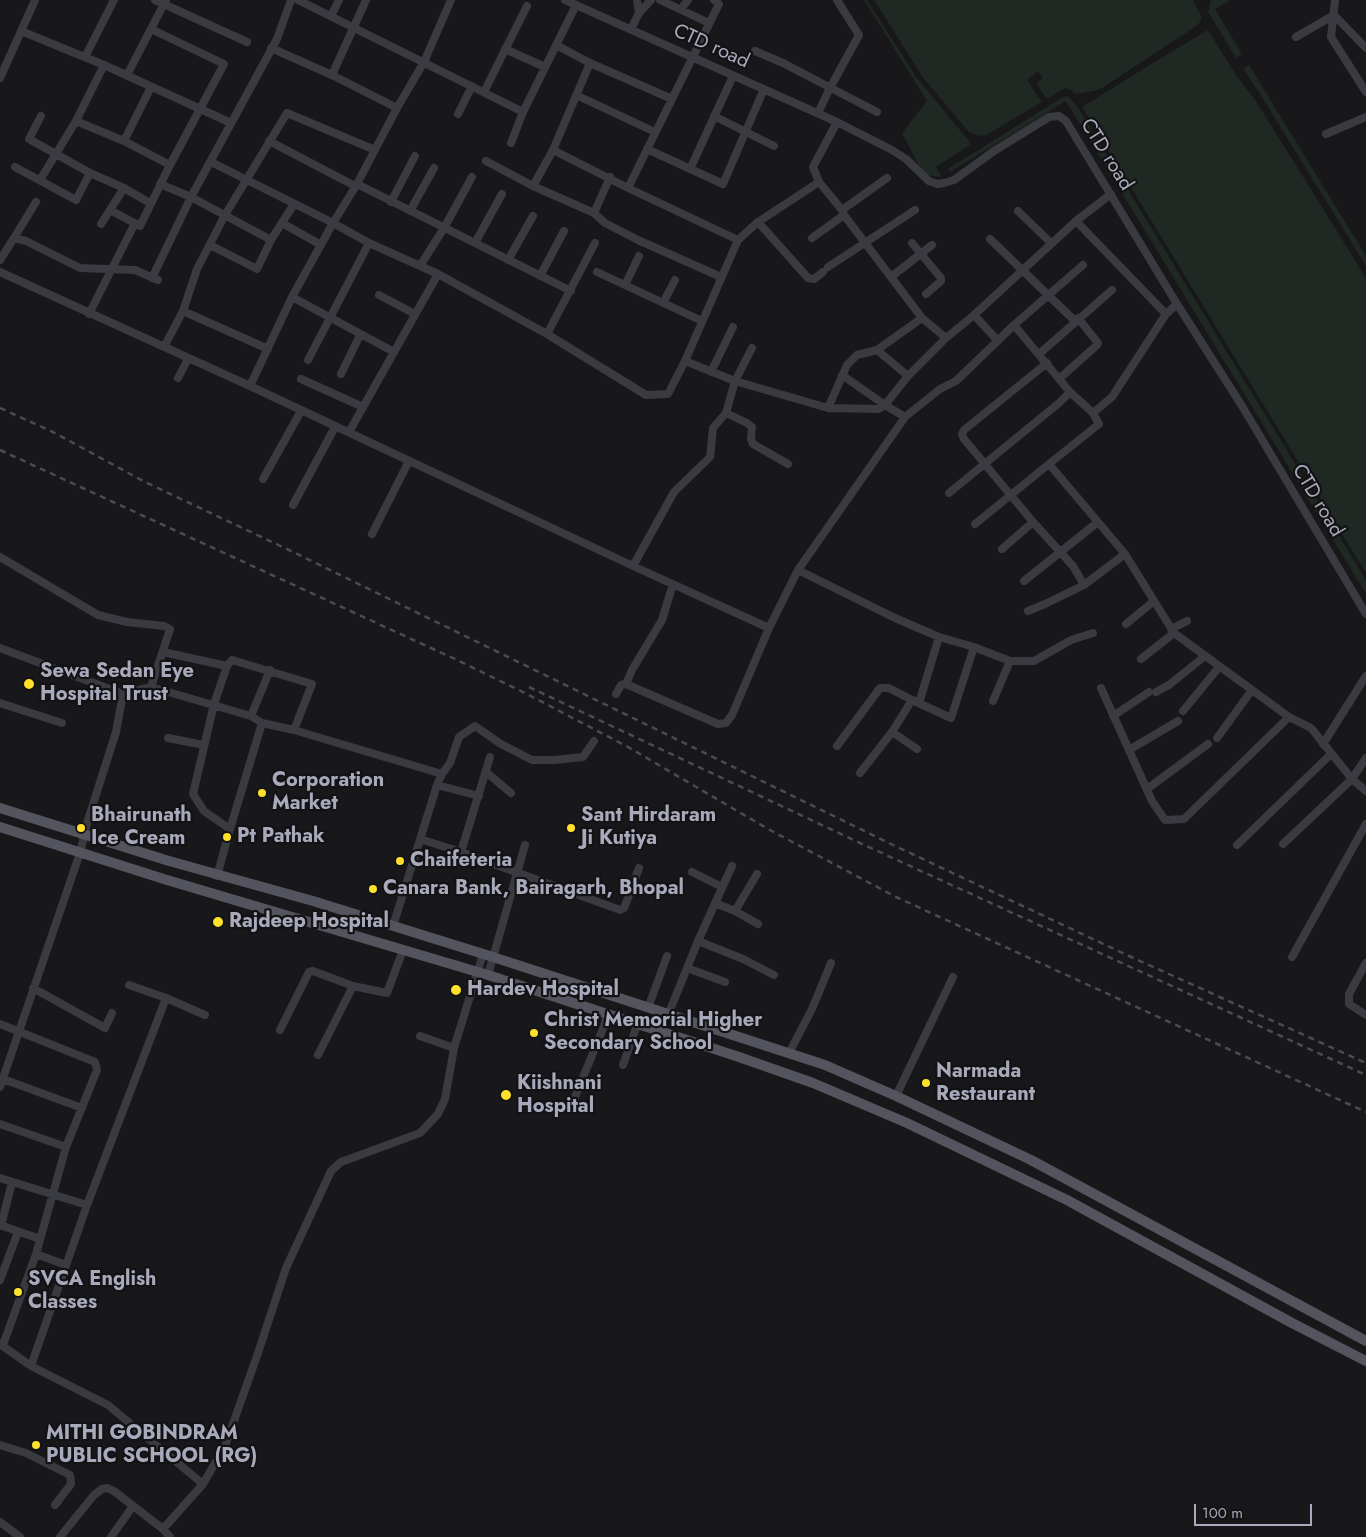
<!DOCTYPE html>
<html>
<head>
<meta charset="utf-8">
<style>
	body { margin:0 }
	#map { position:relative; width:1366px; height:1537px; overflow:hidden; background:#18171a; font-family:Jost,sans-serif }
	canvas { display:block }
	.scale { position:absolute; left:1194px; top:1504px; width:118px; height:22px; box-sizing:border-box; border:2px solid #a8aabb; border-top:0; padding-left:6px; font-size:15px; line-height:18px; white-space:nowrap; color:#a8aabb; -webkit-text-stroke:4px #131215; paint-order:stroke }
</style>
</head>
<body>
<div id="map">
<canvas width="1366" height="1537"></canvas>
<div class="scale">100 m</div>
</div>
<script>
const context = document.querySelector('canvas').getContext('2d');
context.lineJoin = 'round';
function fill(path, color) {
  context.fillStyle = color;
  context.fill(path, 'evenodd');
}
function shape(rows) {
  const path = new Path2D();
  for (const r of rows) {
    path.moveTo(r[0], r[1]);
    for (let i = 2; i < r.length; i += 2) path.lineTo(r[i], r[i + 1]);
  }
  return path;
}
function trace(path, color, width, dash) {
  context.strokeStyle = color;
  context.lineWidth = width;
  context.lineCap = dash ? 'butt' : 'round';
  context.setLineDash(dash || []);
  context.stroke(path);
}
function drawText(font, color, halo, rows, align = 'center') {
  context.font = font + ' Jost,sans-serif';
  context.lineWidth = 4.5;
  context.setLineDash([]);
  context.textBaseline = 'middle';
  context.strokeStyle = halo;
  context.fillStyle = color;
  for (const [text, x, y, turn = 0] of rows) {
    context.save();
    context.translate(x, y);
    context.rotate((+turn || 0) * Math.PI / 180);
    context.textAlign = isNaN(turn) ? turn : align;
    if (halo) context.strokeText(text, 0, 0);
    context.fillText(text, 0, 0);
    context.restore();
  }
}
fill(shape([
	[864,0,867,0,917,78,969,141,970,145,936,167,942,177,924,175,902,133,927,101],
	[874,0,1193,0,1202,18,1198,25,1102,88,1094,91,1075,94,1069,89,1065,88,1047,99,1036,83,1043,78,1038,71,1027,80,1042,102,988,134,983,136,976,135,969,132,924,79],
	[1211,0,1231,0,1215,9,1242,54,1236,58,1208,12],
	[1208,30,1236,75,1256,101,1366,278,1366,573,1082,107,1156,61],
	[1249,65,1366,256,1366,266,1260,94,1243,69],
	[1068,96,1077,106,1366,580,1366,594,1066,101,950,172,948,169,1061,98]
]), '#1f2822');
trace(shape([
	[155,0,247,42],
	[298,0,523,112],
	[565,0,837,122,892,150,906,159,929,181,937,184,944,183,954,180,994,151,1049,117,1059,116,1066,121,1177,304,1242,406,1366,614],
	[637,0,639,13],
	[660,0,709,23],
	[1335,0,1331,37,1366,92],
	[681,9,688,0],
	[331,16,339,0],
	[151,29,224,64,170,165],
	[631,29,639,13,651,0],
	[21,31,104,65,231,123],
	[1296,37,1334,15,1366,48],
	[556,45,590,63,672,99],
	[271,48,332,75,397,108],
	[505,49,545,67],
	[755,51,783,63,877,112],
	[85,57,114,0],
	[127,75,166,0],
	[332,75,366,0],
	[0,78,35,0],
	[484,92,527,6],
	[576,95,655,132],
	[818,113,830,88,859,35,837,0],
	[458,114,472,86],
	[41,116,29,139,90,173,124,188,150,203],
	[714,116,774,146],
	[76,121,124,141,170,165,140,226,110,210],
	[837,122,813,167,819,182,842,210,844,215,922,318,946,338],
	[1326,134,1366,117],
	[124,141,151,87],
	[269,141,355,186],
	[511,143,523,112,576,5],
	[647,149,723,184,764,89],
	[553,150,628,188,738,240],
	[486,161,533,186,594,213,605,223,638,240,721,277],
	[211,162,333,223,369,243,438,274,547,334,646,395,668,394,685,361,738,240,758,222,819,182],
	[15,167,76,200,90,173],
	[690,169,733,76],
	[40,180,76,121,104,65],
	[160,184,191,197,271,240],
	[357,184,571,291],
	[533,186,553,150,590,63],
	[628,188,719,4,714,0],
	[391,202,415,156],
	[842,210,887,178],
	[410,211,434,168],
	[1018,211,1051,243],
	[594,213,610,177],
	[1076,221,1166,314],
	[758,222,808,278,814,279,823,272],
	[282,223,321,245],
	[101,224,124,188],
	[14,238,36,202],
	[812,238,844,215],
	[990,239,1075,321],
	[475,243,502,194],
	[912,243,941,278,941,281,926,294],
	[210,245,257,269,271,240,294,204],
	[0,260,14,238,26,241,80,268,135,270,158,280],
	[508,260,533,216],
	[420,266,444,228,472,177],
	[828,267,915,210],
	[0,272,250,386,633,566,769,628],
	[597,272,702,321],
	[540,276,564,231],
	[891,277,932,245],
	[152,278,191,197,277,39,291,0],
	[625,285,639,256],
	[379,295,415,314],
	[292,297,394,352],
	[663,303,675,280],
	[183,311,197,269,225,215,287,113,375,150],
	[89,314,135,223],
	[974,315,998,341],
	[1014,325,1070,392,1093,413,1099,424,1049,464,1125,554,1174,633,1289,717,1311,728,1352,779,1366,791],
	[547,334,595,243],
	[164,347,183,311,268,349],
	[877,350,908,376],
	[1039,354,1112,290],
	[308,360,369,243],
	[685,361,735,381,828,408,879,409,885,405,908,376,946,338,974,315,1076,221,1111,194],
	[1047,363,964,430,962,434,964,439,1033,522,1073,566,1084,585],
	[711,372,733,327],
	[341,374,360,335],
	[842,375,885,405,905,417],
	[178,378,188,359],
	[301,379,363,407],
	[1059,379,1097,345,1098,343,1078,318],
	[250,386,292,297,333,223,357,184,397,108,424,62,451,0],
	[828,408,847,365,857,355,877,350,922,318],
	[726,413,747,423,752,427,751,439,753,444,788,464],
	[1093,413,1112,397,1166,314,1177,304],
	[349,432,438,274],
	[263,479,301,411],
	[949,493,1059,403,1070,392],
	[293,505,335,427],
	[975,524,1049,464],
	[372,534,409,461],
	[1002,549,1033,522],
	[0,557,98,615,127,622,164,626,170,629,151,687],
	[633,566,674,492,710,457,713,428,726,413,735,381,752,348],
	[798,570,895,618,939,637,974,647,1010,661,1034,661,1071,640,1093,633],
	[1024,581,1098,522],
	[1028,611,1045,604,1084,585,1125,554],
	[1126,624,1154,601],
	[1171,629,1187,621],
	[0,648,123,694,151,687,251,716,262,723,294,730,442,774],
	[163,652,227,666,214,704,193,794,204,811,230,829],
	[1141,659,1174,633],
	[227,666,232,660,312,684,294,730],
	[626,684,632,670,662,620,673,584],
	[1101,688,1152,801,1165,820,1184,819,1289,717],
	[1156,692,1169,685,1205,656],
	[616,694,621,685,626,684,718,724,726,723,732,715,769,628,798,570,905,417,940,389,956,381,1014,325,1083,265],
	[993,701,1010,661],
	[0,703,62,723],
	[919,703,939,637],
	[1183,711,1219,667],
	[251,716,270,670],
	[1113,716,1149,692],
	[892,732,917,749],
	[168,738,204,745],
	[1217,738,1252,690],
	[1323,744,1366,676],
	[837,746,880,688,889,688,912,700],
	[1129,750,1178,721],
	[486,772,511,793],
	[860,773,892,732,912,700,951,718,974,647],
	[437,785,479,796],
	[1147,789,1208,744],
	[420,839,461,852,620,910,624,908,626,903,639,868],
	[1283,844,1352,779,1366,758],
	[1237,845,1331,754],
	[461,852,490,757],
	[692,872,722,887],
	[217,876,230,829,262,723],
	[715,903,735,911,758,924],
	[735,911,757,874],
	[393,926,437,785,442,774,450,763,459,737,475,726,501,744,532,760,555,760,583,757,594,741],
	[698,941,743,959,774,975],
	[1292,957,1366,824],
	[1366,963,1349,994,1349,1004,1366,1015],
	[687,968,725,982],
	[488,975,525,845],
	[129,985,166,998,205,1015],
	[33,988,105,1028,112,1013],
	[648,1008,667,956],
	[668,1015,698,941,732,866],
	[0,1024,95,1062,97,1070,66,1147,36,1254,3,1345],
	[280,1030,309,972,313,971,353,986,387,993,403,950],
	[420,1036,454,1048],
	[789,1053,812,1009,831,963],
	[318,1055,353,986],
	[623,1065,637,1025],
	[3,1079,82,1108],
	[0,1087,80,853,88,820,116,732,123,694],
	[896,1096,953,977],
	[573,1102,604,1026,607,1014],
	[0,1124,66,1147],
	[0,1178,87,1205],
	[0,1225,40,1239],
	[1,1226,12,1182],
	[36,1254,66,1265],
	[0,1280,18,1232],
	[0,1344,31,1366,108,1405,203,1484],
	[31,1366,87,1205,166,998],
	[0,1445,26,1453,70,1475,71,1484,55,1505],
	[0,1522,20,1537],
	[60,1537,94,1495,102,1489,107,1488,114,1491,163,1529],
	[111,1537,133,1506],
	[170,1537,163,1529,203,1484,225,1446,257,1356,286,1268,331,1171,341,1162,420,1133,438,1114,445,1099,454,1048,483,954]
]), '#3a3a41', 8);
trace(shape([
	[0,808,169,861,313,901,493,957,825,1065,896,1096,1031,1160,1366,1341],
	[0,827,167,880,488,975,739,1057,813,1083,907,1123,1067,1200,1292,1323,1366,1361]
]), '#54545e', 10);
trace(shape([
	[0,408,53,432,145,482,289,550,891,844,1129,956,1366,1063],
	[0,450,457,660,527,694,628,747,768,829,896,897,1366,1112],
	[529,687,860,843,1366,1075]
]), '#4b4b54', 2.5, [6, 5]);
for (const [x, y, r, color] of [
	[29,684,6,"#ffe02a"],
	[262,793,5,"#ffe02a"],
	[81,828,5,"#ffe02a"],
	[571,828,5,"#ffe02a"],
	[227,837,5,"#ffe02a"],
	[400,861,5,"#ffe02a"],
	[373,889,5,"#ffe02a"],
	[218,922,6,"#ffe02a"],
	[456,990,6,"#ffe02a"],
	[534,1033,5,"#ffe02a"],
	[926,1083,5,"#ffe02a"],
	[506,1095,6,"#ffe02a"],
	[18,1292,5,"#ffe02a"],
	[36,1445,5,"#ffe02a"]
]) {
  const dot = new Path2D();
  dot.arc(x, y, r, 0, 2 * Math.PI);
  context.fillStyle = color;
  context.fill(dot);
  trace(dot, '#131215', 2);
}
drawText('20px', '#a8aabb', '#131215', [
	["CTD road",711,47,24],
	["CTD road",1106,155,58],
	["CTD road",1317,501,59]
]);
drawText('bold 20px', '#a8aabb', '#131215', [
	["Sewa Sedan Eye",40,672],
	["Hospital Trust",40,695],
	["Corporation",272,781],
	["Market",272,804],
	["Bhairunath",91,816],
	["Ice Cream",91,839],
	["Sant Hirdaram",581,816],
	["Ji Kutiya",581,839],
	["Pt Pathak",237,837],
	["Chaifeteria",410,861],
	["Canara Bank, Bairagarh, Bhopal",383,889],
	["Rajdeep Hospital",229,922],
	["Hardev Hospital",467,990],
	["Christ Memorial Higher",544,1021],
	["Secondary School",544,1044],
	["Narmada",936,1072],
	["Restaurant",936,1095],
	["Kiishnani",517,1084],
	["Hospital",517,1107],
	["SVCA English",28,1280],
	["Classes",28,1303],
	["MITHI GOBINDRAM",46,1434],
	["PUBLIC SCHOOL (RG)",46,1457]
], 'left');
</script>
</body>
</html>
